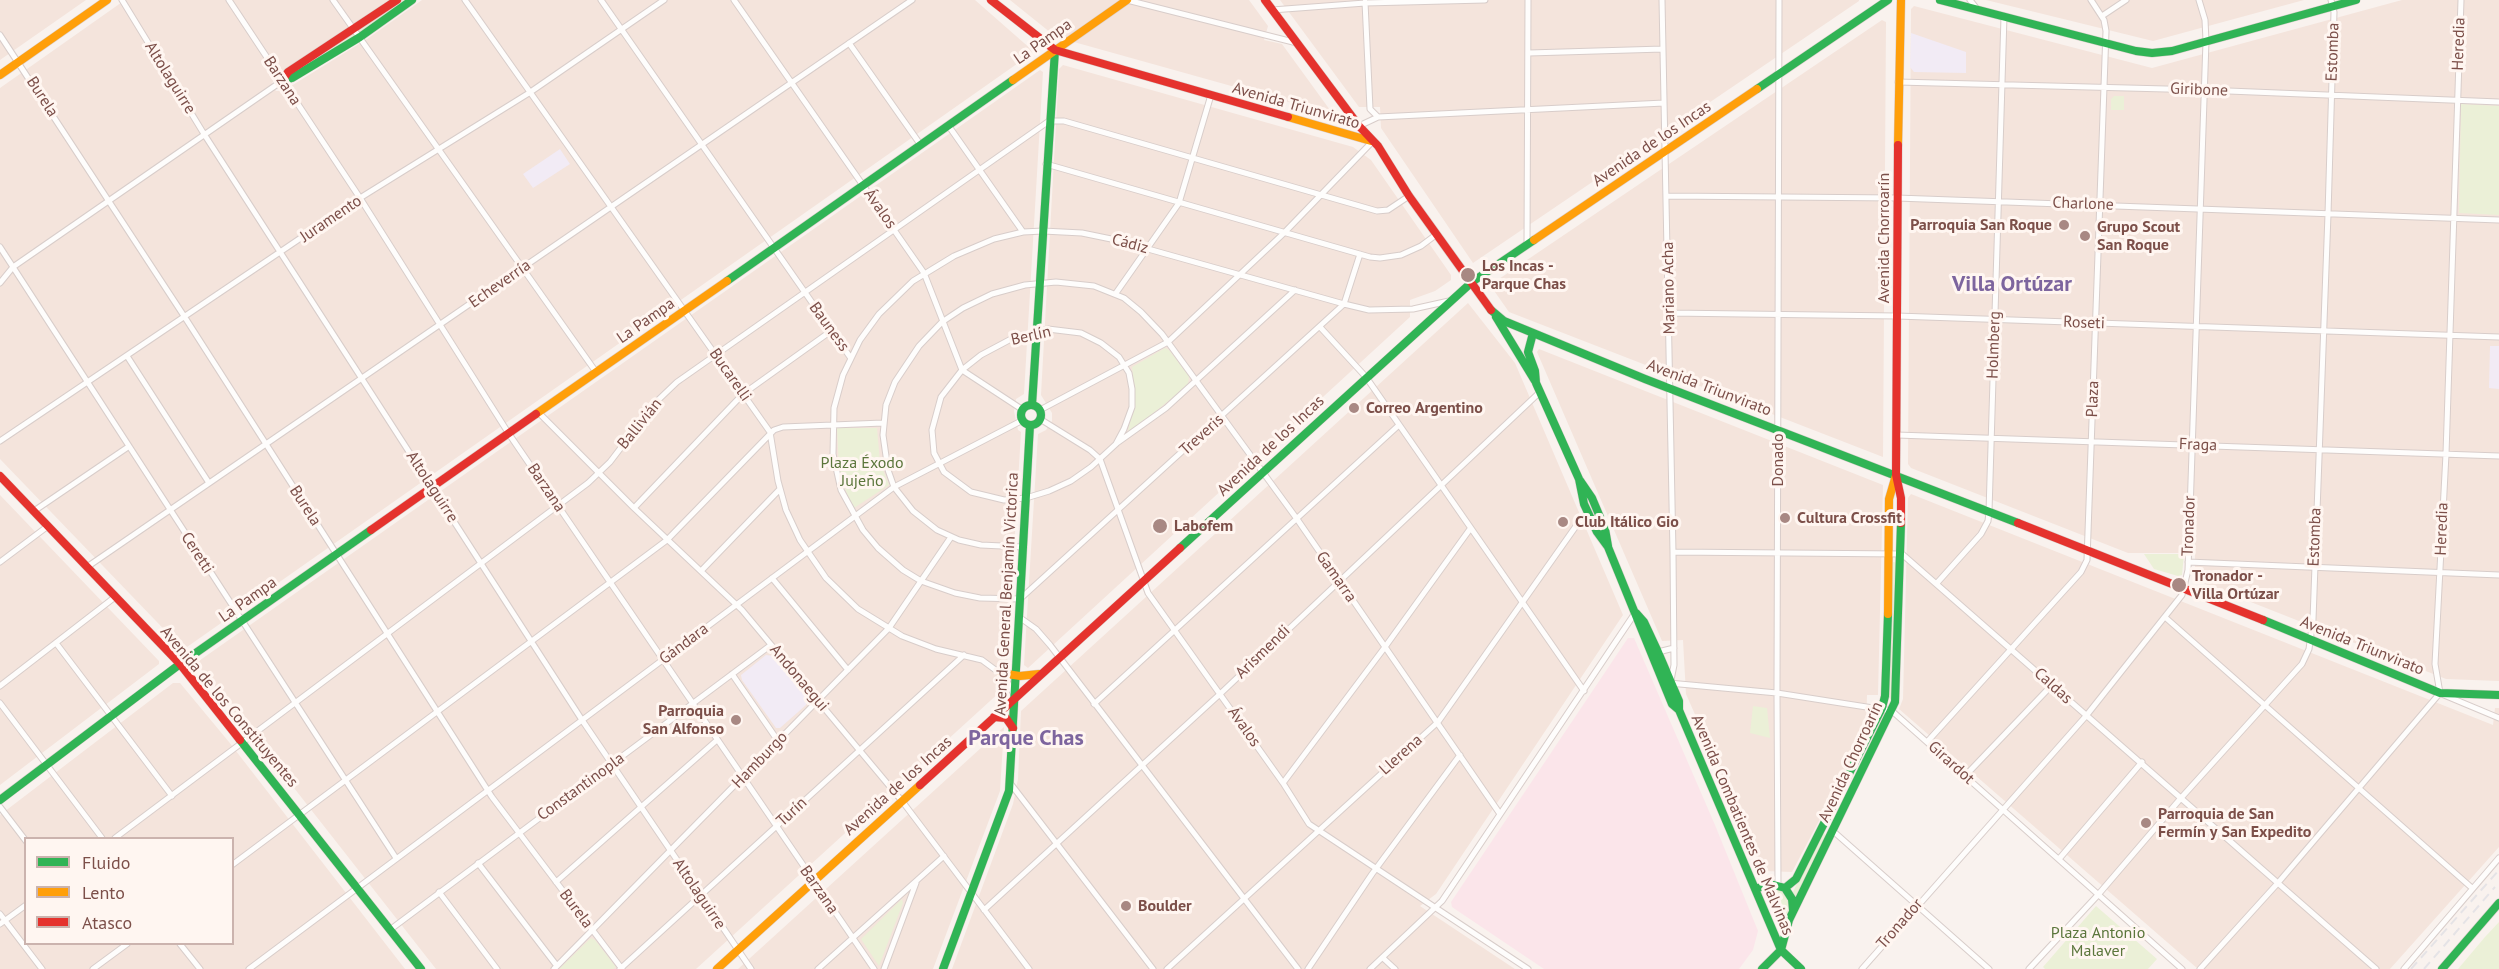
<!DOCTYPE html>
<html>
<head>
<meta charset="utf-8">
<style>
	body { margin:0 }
	#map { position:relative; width:2499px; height:969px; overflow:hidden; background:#f9f2ee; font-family:"PT Sans",sans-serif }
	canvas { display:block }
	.legend { position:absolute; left:24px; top:837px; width:210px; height:108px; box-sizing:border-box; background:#fff6f1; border:2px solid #cbb3ae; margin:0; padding:8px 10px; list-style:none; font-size:18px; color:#7c4f49 }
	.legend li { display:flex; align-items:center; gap:12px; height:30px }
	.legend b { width:30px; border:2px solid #cbb3ae }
</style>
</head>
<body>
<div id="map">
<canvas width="2499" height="969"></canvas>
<ul class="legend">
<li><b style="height:8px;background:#30b455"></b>Fluido</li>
<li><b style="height:8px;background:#ff9f0a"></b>Lento</li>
<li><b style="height:8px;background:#e5322d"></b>Atasco</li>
</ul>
</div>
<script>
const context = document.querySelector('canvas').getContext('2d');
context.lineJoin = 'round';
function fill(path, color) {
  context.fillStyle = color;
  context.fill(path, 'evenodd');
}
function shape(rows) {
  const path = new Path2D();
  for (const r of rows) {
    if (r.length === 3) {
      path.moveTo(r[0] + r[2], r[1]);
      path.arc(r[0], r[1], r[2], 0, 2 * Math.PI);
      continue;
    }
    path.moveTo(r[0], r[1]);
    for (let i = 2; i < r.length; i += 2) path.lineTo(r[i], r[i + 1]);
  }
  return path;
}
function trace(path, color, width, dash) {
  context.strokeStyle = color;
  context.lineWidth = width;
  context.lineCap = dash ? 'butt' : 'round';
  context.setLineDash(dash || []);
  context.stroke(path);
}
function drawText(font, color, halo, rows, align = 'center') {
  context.font = font + ' "PT Sans",sans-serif';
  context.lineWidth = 6;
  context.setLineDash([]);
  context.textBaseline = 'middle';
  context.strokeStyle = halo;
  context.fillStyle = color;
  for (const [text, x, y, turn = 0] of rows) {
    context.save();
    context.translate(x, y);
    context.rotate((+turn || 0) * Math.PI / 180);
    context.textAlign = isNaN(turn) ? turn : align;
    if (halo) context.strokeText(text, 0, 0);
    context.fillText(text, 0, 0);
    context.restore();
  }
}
fill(shape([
	[0,0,86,0,0,60],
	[125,0,390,0,274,79,272,84,276,91,283,91,367,39,422,0,975,0,1032,50,1031,54,187,647,181,647,0,459,0,88],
	[1010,0,1249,0,1268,26,1264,40,1282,44,1330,110,1328,113,1056,37],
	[1280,0,1859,0,1859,1,1473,263,1381,128,1380,107,1359,107],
	[1986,0,2304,0,2153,41],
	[2402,0,2499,0,2499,681,2446,679,2195,580,2195,553,2128,553,1911,468,1908,464,1911,9,1914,6,2152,68],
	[1882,20,1886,22,1883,457,1509,312,1490,285],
	[1063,65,1353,147,1371,160,1451,275,1451,280,1435,291,1410,300,1410,317,1028,668,1024,665,1038,434,1046,430,1052,421,1052,413,1041,395,1059,69],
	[1040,70,1043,72,1024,394,1016,399,1014,411,1018,430,1021,432,1007,667,1001,691,696,969,436,969,196,663],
	[1468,303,1515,363,1623,615,1436,894,1420,906,1515,969,952,969,1013,804,1018,779,1021,711],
	[1539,349,1883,485,1878,695,1867,695,1866,732,1792,872,1764,871,1686,694,1683,640,1662,641,1537,352],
	[1911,494,2493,725,2495,708,2499,708,2499,847,2390,969,2198,969,1899,709,1903,699,1908,498],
	[0,495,159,661,159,664,0,785],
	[173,683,180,683,229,742,405,969,0,969,0,815],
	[26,838,232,838,232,944,26,944],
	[1004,727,1000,791,933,969,738,969]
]), '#f4e4dc');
fill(shape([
	[1911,33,1966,52,1966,73,1914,72,1910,67],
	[560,149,570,164,533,188,523,174],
	[2490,346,2499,346,2499,389,2489,388],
	[766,655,773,656,807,697,806,705,780,728,776,728,742,680,741,675]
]), '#f2ebf5');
fill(shape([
	[1628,638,1634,638,1715,825,1758,931,1753,950,1739,969,1544,969,1452,907,1451,902]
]), '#fbe5ea');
fill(shape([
	[397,0,412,0,292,78,288,72],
	[2114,96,2124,96,2124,110,2111,110,2111,99],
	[2461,104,2499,106,2499,215,2459,213],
	[1165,348,1169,350,1189,376,1188,385,1130,432,1128,431,1135,398,1132,367],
	[837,428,877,428,880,462,889,485,854,508,847,494,839,470],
	[2144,554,2184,554,2182,575,2178,576,2154,569],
	[1893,562,1898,563,1892,700,1888,697],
	[1753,706,1767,708,1770,738,1750,733],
	[1824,833,1826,836,1795,898,1793,892,1821,834],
	[1768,888,1781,889,1787,896,1791,904,1790,912,1783,921,1767,889],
	[902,899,903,903,879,966,861,939],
	[2096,906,2157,959,2148,969,2045,969,2043,967],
	[2499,922,2499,969,2458,969,2485,937],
	[591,938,595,940,616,967,613,969,559,969]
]), '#ebf0d7');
const street = shape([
	[122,0,204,134,582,720,751,969],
	[229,0,360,198,509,434,874,969],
	[333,0,596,372],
	[465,0,770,432,778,481,786,510,800,540,826,578,858,609,902,636,936,649,982,660,1005,677,1013,693],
	[601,0,850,357],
	[734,0,924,273,962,370,1023,410],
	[1127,0,1297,43],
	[1662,0,1673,552,1674,665,1671,680],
	[1970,0,1977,9],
	[1365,2,1370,109,1378,117],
	[1272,10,1365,3,1485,0],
	[2102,16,2126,0],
	[0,35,184,316,492,797,622,969],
	[849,43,920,144],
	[1529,53,1663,49],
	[1898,82,2204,90,2499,102],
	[948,125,1023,232],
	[1359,126,1378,117,1664,103],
	[1046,164,1370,257,1380,258,1401,255,1421,246,1437,234],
	[1667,196,1897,198,2499,220],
	[1527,244,1528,0],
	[0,247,396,858],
	[1360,254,1344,304,1020,599,980,598,955,593,921,581,903,570,878,548,863,530,841,490,833,454,834,408,843,375,860,340,879,314,913,281,954,256,994,239,1023,232,1043,231,1082,233,1116,240,1344,304,1369,310,1413,309,1449,301],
	[0,283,13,267,282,81],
	[1116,293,1179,203,1211,95],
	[1669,313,1897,316,2499,337],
	[1320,327,1366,377,1584,691],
	[1048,329,1081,333,1101,343,1119,357,1129,373,1132,389,1132,407,1124,429,1116,444,1091,467,1071,481,1049,491,1026,498,1004,500,971,492,944,472,934,453,932,430,941,397,962,370,981,355,1013,338,1048,329],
	[127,356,209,483],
	[1040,410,1168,342,1284,233,1373,141],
	[539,413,634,508,742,610,902,801,1029,969],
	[1040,419,1090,450,1100,459,1148,593,1283,783,1309,824,1528,969],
	[1897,435,2499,456],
	[0,441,360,198,529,93,664,0],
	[1117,443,1166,408,1295,290],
	[634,508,743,394,831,331],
	[34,511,128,447],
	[1023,547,981,545,959,540,937,530,913,511,894,487,888,470,883,435,886,405,895,382,919,346,942,322,963,308,992,294,1025,285,1056,282,1094,286,1124,298,1141,312,1162,334,1297,519,1500,814],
	[1673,552,1902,554,2376,969],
	[0,562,48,526],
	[2188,562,2499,575],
	[87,567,912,0],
	[701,571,780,489],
	[772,578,848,670],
	[1937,583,1981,534,1988,521,1989,512,2004,16],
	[1019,617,1036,629,1050,645,1298,969],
	[2166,618,2472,888],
	[56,643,172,796],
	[1658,652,1674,648],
	[732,674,778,741],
	[1669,683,1777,693,1892,711,2182,969],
	[0,686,115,597],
	[2440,693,2435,664,2446,454,2461,0],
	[2444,695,2499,718],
	[0,703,102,838],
	[1094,704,1399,425],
	[1927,742,2081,572,2087,560,2106,31,2104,20,2091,0],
	[1965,776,2052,685],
	[1010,783,1153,969],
	[1283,783,1385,647,1470,529],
	[0,807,26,841],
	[1833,831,1989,969],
	[115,838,588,483,610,462,655,403,677,382,1049,121,1064,121,1377,211,1388,210,1409,196],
	[2059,859,2142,762],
	[478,863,557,966],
	[232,865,667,540,774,430,783,427,883,423],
	[556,882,717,740],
	[1778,885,1777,693,1779,0],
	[439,892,497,969],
	[984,910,1220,694,1540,392],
	[0,914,42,969],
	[0,924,26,905],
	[391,929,771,645],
	[180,944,200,969],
	[1383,958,1395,969],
	[93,969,127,944],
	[249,969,894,487,1023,420],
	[554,969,889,628,951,537],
	[620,969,964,655],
	[818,969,944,856],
	[884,969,916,883],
	[1167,969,1438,722,1581,519,1589,512],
	[1308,969,1372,874,1460,755],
	[1370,969,1442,901,1635,613],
	[1862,969,2086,716,2182,595,2188,570,2206,41,2205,20,2199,0],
	[2029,969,2097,896,2181,798,2302,664,2309,649,2313,620,2328,214,2334,12,2331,0],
	[2200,969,2277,884,2440,693],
	[2404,969,2499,858]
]);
const fast = shape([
	[1940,0,2136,51,2152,53,2172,51,2356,0],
	[282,81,292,78,360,37,412,0],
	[1757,89,1888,0],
	[727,281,1013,80],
	[1491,310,1504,321,1645,379,2018,523],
	[1496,317,1535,381],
	[1533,333,1528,352,1535,371,1536,383,1579,479,1592,498,1605,529,1608,546],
	[1032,405,1055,50],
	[1031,415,10],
	[1579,479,1584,504,1597,532,1608,547,1672,704,1679,710],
	[1180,548,1472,282,1534,240],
	[1636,613,1644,622,1658,652,1679,701,1679,710,1781,950,1801,969],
	[2263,620,2440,693,2499,695],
	[240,740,421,969],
	[0,800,180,664,371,530],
	[1785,888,1796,879,1882,708,1885,696,1888,614],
	[1755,889,1770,884,1785,888,1792,899,1793,910],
	[943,969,1009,791,1030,425],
	[1762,969,1781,950,1789,920,1895,702,1901,523],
	[2442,969,2499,903]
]);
const slow = shape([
	[0,75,107,0],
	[1013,80,1127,0],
	[1288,117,1371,141],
	[1898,145,1901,0],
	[1534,240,1757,89],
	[536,414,727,281],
	[1888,614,1889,499,1896,475],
	[1001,673,1020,676,1039,674],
	[717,969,920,785]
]);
const jam = shape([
	[991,0,1055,50,1288,117],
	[1265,0,1359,126,1378,146,1409,196,1491,310],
	[282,81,288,72,397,0],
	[1898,145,1896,475,1901,498,1901,523],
	[0,476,180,664,240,740],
	[2018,523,2263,620],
	[371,530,536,414],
	[994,717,1006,718,1013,728],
	[920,785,1180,548]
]);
trace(street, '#d8cdca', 7);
trace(fast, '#dacecb', 9);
trace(slow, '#dacecb', 9);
trace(jam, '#dacecb', 9);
trace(street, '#fefdfc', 5);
trace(fast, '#30b455', 8);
trace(slow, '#ff9f0a', 8);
trace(jam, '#e5322d', 8);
trace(shape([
	[2411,969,2499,870],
	[2424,969,2495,887]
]), '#e5e3e6', 2, [9, 6]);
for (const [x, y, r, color] of [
	[2064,225,6,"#a88883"],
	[2085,236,6,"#a88883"],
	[1468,275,8,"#a88883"],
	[1354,408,6,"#a88883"],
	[1785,518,6,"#a88883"],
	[1563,522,6,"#a88883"],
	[1160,526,8,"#a88883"],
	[2179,585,8,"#a88883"],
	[736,720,6,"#a88883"],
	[2146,823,6,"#a88883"],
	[1126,906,6,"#a88883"]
]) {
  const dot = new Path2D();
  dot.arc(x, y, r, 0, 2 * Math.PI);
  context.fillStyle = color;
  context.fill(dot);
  trace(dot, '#fff6f1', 2);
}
drawText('16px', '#7c4f49', '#fff6f1', [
	["La Pampa",1043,42,-35],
	["Heredia",2459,44,-88],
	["Estomba",2333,52,-88],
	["Altolaguirre",170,78,58],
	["Barzana",282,81,57],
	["Giribone",2199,90,2],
	["Burela",42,97,57],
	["Avenida Triunvirato",1296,106,16],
	["Avenida de los Incas",1652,144,-34],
	["Charlone",2083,204,2],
	["Ávalos",880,209,55],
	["Juramento",331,219,-34],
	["Avenida Chorroarín",1884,238,-90],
	["Cádiz",1130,244,15],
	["Echeverría",500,284,-35],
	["Mariano Acha",1669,288,-91],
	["La Pampa",646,321,-35],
	["Roseti",2084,323,2],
	["Bauness",829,327,54],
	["Berlín",1031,336,-13],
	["Holmberg",1994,345,-88],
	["Bucarelli",730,375,55],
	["Avenida Triunvirato",1709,388,21],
	["Plaza",2093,399,-88],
	["Ballivián",640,424,-51],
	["Treveris",1202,435,-42],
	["Fraga",2198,445,2],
	["Avenida de los Incas",1271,446,-43],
	["Donado",1778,460,-90],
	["Altolaguirre",432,487,57],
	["Barzana",546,488,56],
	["Burela",305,506,57],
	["Tronador",2189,526,-88],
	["Heredia",2442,529,-88],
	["Estomba",2315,537,-88],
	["Ceretti",197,553,57],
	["Gamarra",1336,577,55],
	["Avenida General Benjamín Victorica",1007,594,-87],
	["La Pampa",248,600,-35],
	["Gándara",684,644,-37],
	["Avenida Triunvirato",2362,646,22],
	["Arismendi",1263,652,-44],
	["Andonaegui",799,678,50],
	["Caldas",2053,686,42],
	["Avenida de los Constituyentes",229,707,50],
	["Ávalos",1244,727,55],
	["Llerena",1401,755,-42],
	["Hamburgo",760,760,-46],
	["Avenida Chorroarín",1851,762,-65],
	["Girardot",1951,763,42],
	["Avenida de los Incas",898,786,-42],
	["Constantinopla",581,787,-36],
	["Turín",792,812,-43],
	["Avenida Combatientes de Malvinas",1742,825,67],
	["Barzana",819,890,55],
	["Altolaguirre",699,894,56],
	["Burela",576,909,53],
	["Tronador",1900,924,-49]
]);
drawText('bold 16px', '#7c4f49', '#fff6f1', [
	["Parroquia San Roque",2052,225,"right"],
	["Grupo Scout",2097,227],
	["San Roque",2097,245],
	["Los Incas -",1482,266],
	["Parque Chas",1482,284],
	["Correo Argentino",1366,408],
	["Cultura Crossfit",1797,518],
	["Club Itálico Gio",1575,522],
	["Labofem",1174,526],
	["Tronador -",2192,576],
	["Villa Ortúzar",2192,594],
	["Parroquia",724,711,"right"],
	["San Alfonso",724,729,"right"],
	["Parroquia de San",2158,814],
	["Fermín y San Expedito",2158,832],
	["Boulder",1138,906]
], 'left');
drawText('16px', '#5b763b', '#fff6f1', [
	["Plaza Éxodo",862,463],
	["Jujeño",862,481],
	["Plaza Antonio",2098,933],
	["Malaver",2098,951]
]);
drawText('bold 22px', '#7d659e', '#fff6f1', [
	["Villa Ortúzar",2012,285],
	["Parque Chas",1026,739]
]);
</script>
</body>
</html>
